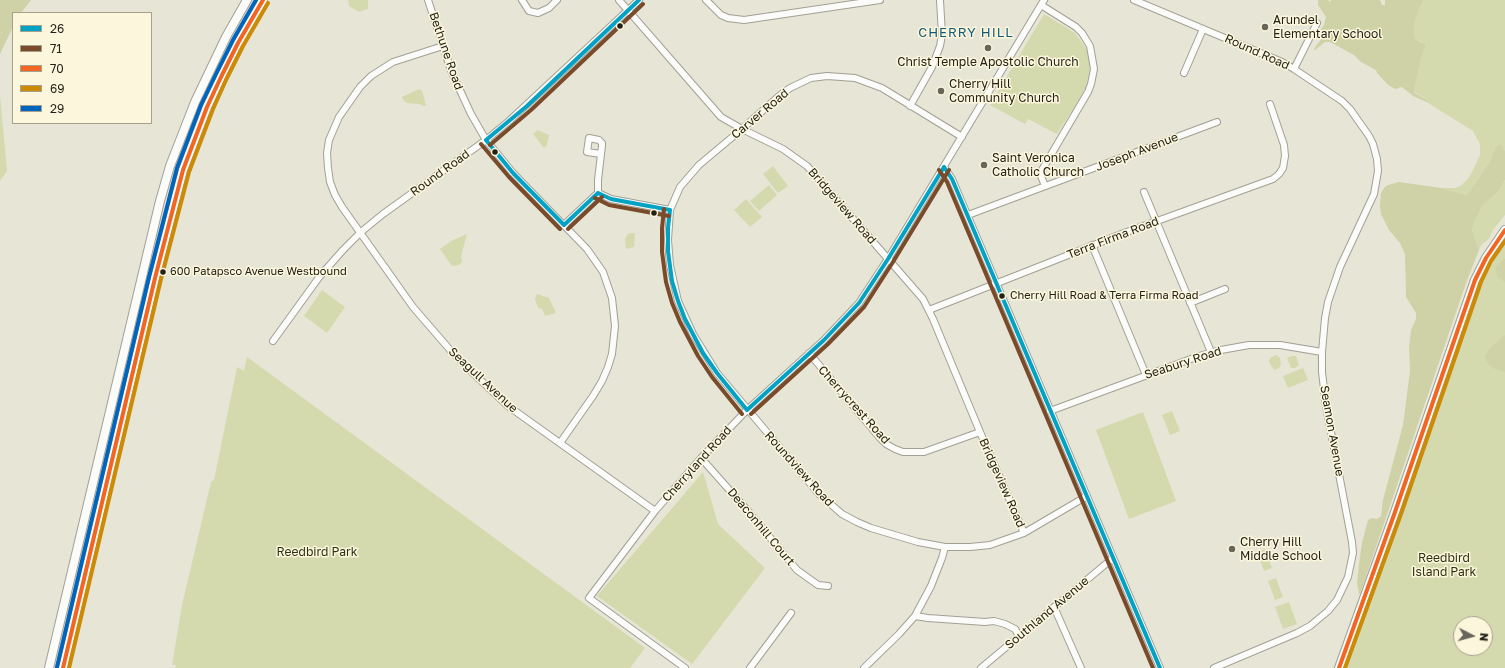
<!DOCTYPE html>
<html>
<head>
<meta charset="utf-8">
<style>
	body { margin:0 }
	#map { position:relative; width:1505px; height:668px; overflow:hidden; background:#e7e5d6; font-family:"Golos Text",sans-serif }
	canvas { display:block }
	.legend { position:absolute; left:12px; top:12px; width:140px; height:112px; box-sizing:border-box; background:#fcf7dc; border:1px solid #a5a18d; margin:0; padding:5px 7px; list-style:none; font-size:12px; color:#232117 }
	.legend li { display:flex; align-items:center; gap:8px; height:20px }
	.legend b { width:20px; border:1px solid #a5a18d }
	.north { position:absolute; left:1453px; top:616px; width:40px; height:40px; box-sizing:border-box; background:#fcf7dc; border:1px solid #a5a18d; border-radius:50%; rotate:96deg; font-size:11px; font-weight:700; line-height:16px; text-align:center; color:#232117 }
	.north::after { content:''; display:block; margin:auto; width:14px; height:18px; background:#68665a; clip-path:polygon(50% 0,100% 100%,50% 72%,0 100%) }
</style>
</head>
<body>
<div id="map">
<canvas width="1505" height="668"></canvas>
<ul class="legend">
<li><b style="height:5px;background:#02a2c5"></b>26</li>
<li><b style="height:5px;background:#7a4b2a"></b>71</li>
<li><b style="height:5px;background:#f26522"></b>70</li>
<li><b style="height:5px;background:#cd8b05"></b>69</li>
<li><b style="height:5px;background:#0065bd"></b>29</li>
</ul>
<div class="north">N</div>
</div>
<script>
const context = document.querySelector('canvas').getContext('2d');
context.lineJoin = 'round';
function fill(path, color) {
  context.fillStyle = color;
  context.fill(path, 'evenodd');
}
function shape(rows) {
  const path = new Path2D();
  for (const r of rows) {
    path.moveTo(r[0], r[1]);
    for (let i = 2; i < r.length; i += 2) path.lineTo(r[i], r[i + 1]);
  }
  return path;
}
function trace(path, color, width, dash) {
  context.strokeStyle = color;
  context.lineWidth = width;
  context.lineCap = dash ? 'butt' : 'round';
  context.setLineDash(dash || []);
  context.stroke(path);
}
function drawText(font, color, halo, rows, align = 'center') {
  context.font = font + ' "Golos Text",sans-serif';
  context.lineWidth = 3;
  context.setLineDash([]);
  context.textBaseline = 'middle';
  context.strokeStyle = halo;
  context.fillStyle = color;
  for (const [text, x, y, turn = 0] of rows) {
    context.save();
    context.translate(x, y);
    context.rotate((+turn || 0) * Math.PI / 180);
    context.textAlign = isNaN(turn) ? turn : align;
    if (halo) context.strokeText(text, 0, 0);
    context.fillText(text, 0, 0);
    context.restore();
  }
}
fill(shape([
	[348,0,368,0,368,9,359,12,349,6],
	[1424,0,1505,0,1505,151,1502,145,1496,146,1489,163,1467,195,1441,188,1455,188,1460,186,1467,180,1471,174,1480,155,1480,144,1473,131,1428,103,1429,103,1427,100,1415,92,1414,90,1422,56,1425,47,1422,42,1415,39,1414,24,1418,11],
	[1044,14,1075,33,1087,50,1089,59,1090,69,1086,87,1078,101,1057,134,1028,119,1025,124,990,105],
	[419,89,422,91,426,105,424,106,419,104,407,103,404,101,402,97],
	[0,95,7,171,0,181],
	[538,130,549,135,547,145,544,148,533,134],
	[773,166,788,186,778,193,763,174],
	[1505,180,1505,215,1493,230,1489,239,1481,245,1479,250,1472,230,1474,223,1483,205,1497,193],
	[769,185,777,195,759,211,750,201],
	[746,199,762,217,750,227,734,210],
	[630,233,635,233,634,247,626,249,625,239,627,235],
	[467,234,461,256,462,262,459,265,452,266,440,249,453,240],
	[1505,242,1505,668,1344,668,1466,315,1477,288,1492,262],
	[1461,624,1485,624,1485,648,1461,648],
	[322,290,345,307,327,333,304,316],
	[537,294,549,298,556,313,545,316,542,309,538,308,535,299],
	[1276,355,1280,358,1281,364,1279,368,1274,370,1269,362,1270,358],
	[1292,356,1296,356,1299,365,1295,368,1291,368,1287,358],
	[247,357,645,648,630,668,175,668,176,665,172,665,182,605,211,482,214,480,237,367,244,371],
	[1303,368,1308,380,1288,388,1283,376],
	[1172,411,1180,431,1170,435,1162,415],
	[1143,412,1176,501,1129,519,1096,430],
	[703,472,718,524,765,568,692,664,597,596],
	[1265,549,1272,568,1264,571,1257,552],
	[1276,578,1283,597,1275,600,1268,581],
	[1289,602,1297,624,1283,629,1275,607]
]), '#d5daae');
fill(shape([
	[0,0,31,0,21,13,13,13,13,27,0,54],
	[1318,0,1328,0,1330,2,1331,0,1380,0,1382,5,1385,5,1385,0,1424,0,1418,11,1414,24,1415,39,1425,44,1425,47,1422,56,1414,90,1415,93,1427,100,1429,103,1413,96,1402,87,1395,89,1388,85,1377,73,1376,70,1361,62,1354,55,1330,42,1325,42,1315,50,1314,49,1322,38,1320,31,1324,25,1326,17,1318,5],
	[1499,145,1502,145,1505,151,1505,180,1497,193,1483,205,1474,223,1472,230,1479,250,1466,283,1360,594,1359,594,1357,583,1359,564,1362,543,1368,520,1372,518,1377,519,1381,516,1383,500,1403,425,1410,371,1409,347,1411,330,1416,319,1416,313,1406,297,1405,254,1400,243,1389,230,1381,214,1380,206,1381,193,1385,187,1388,185,1399,182,1441,188,1467,195,1489,163,1496,146],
	[1505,258,1505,282,1497,277,1496,267],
	[1505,335,1505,372,1495,369,1490,366,1486,361,1485,356,1490,348]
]), '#ced2a6');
const minor = shape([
	[428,0,452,73,471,114,486,140,513,173,587,249,603,272,612,298,615,326,612,354,608,367,602,381,593,396,560,443],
	[522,0,529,11,538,13,549,8,557,0],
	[619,0,721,117,742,129,783,149,807,166,916,291,923,299,933,319,980,432,1024,533],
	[706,0,721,15,728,18,744,20,880,0],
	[1134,0,1282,62,1294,69,1342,101,1350,109,1369,136,1373,144,1377,159,1378,171,1374,194,1340,267,1328,302,1325,318,1322,352,1322,372,1326,406,1352,542,1353,553,1348,577,1337,600,1328,611,1310,626,1297,633,1214,668],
	[1041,5,1076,27,1082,33,1090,46,1094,69,1091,84,1088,92,1042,170,1041,176,1045,186],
	[443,46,393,62,371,76,360,87,339,117,329,140,327,153,328,168,330,182,335,195,342,207,413,307,451,351,471,371,508,406,655,511],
	[1294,69,1317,23],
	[1184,73,1203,29],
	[910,106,932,67,940,46,942,35,940,0],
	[962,137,882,88,855,78,827,76,811,78,790,88,778,97,742,129,699,165,680,187,670,210,668,240,670,265,678,301,693,334,717,373,819,494,842,514,857,522,871,528,918,542,945,547,970,547,990,545,1024,533,1087,496],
	[944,167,952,179,1160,668],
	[1144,192,1211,352],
	[598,193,598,180,601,154,602,146,602,143,599,140,589,138,587,152,601,154],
	[598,193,611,199,670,210],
	[968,215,1217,122],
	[564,225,598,193],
	[1092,245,1146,375],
	[1190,303,1225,289],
	[929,310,1124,233,1273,179,1279,174,1283,168,1285,156,1284,145,1270,104],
	[273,341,320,276,343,250,361,232,383,214,486,140,509,121,639,0],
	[809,353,880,438,886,444,895,449,903,452,924,452,980,432],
	[1050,411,1199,356,1221,350,1249,345,1280,345,1322,352],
	[701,458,748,511,797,570,818,585,828,586],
	[1054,607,1081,668],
	[915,616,928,618,985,622,994,621,1005,624,1015,629,1019,636],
	[685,668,589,598,655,511,701,458,747,410,824,340,859,303,888,259,1044,0],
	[750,668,791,613],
	[864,668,899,634,915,616,931,586,942,558,945,547],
	[981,668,1113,558]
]);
const major = shape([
	[49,668,160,201,170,166,195,102,226,37,247,0],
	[63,668,155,278,183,170,207,107,221,77,238,43,263,0],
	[1339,668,1395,512,1475,280,1486,258,1505,230]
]);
trace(minor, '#a2a095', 8);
trace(major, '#a2a095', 10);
trace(minor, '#fbfbf9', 6);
trace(major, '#fbfbf9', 8);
trace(shape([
	[486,140,527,106,639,0],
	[486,140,513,173,564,225],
	[944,167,952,179,1160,668],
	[598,193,611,199,670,210],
	[670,210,668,228,668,251,672,281,678,301,685,319,703,353,717,373,747,410],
	[564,225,598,193],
	[747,410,824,340,859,303,888,259,944,167]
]), '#02a2c5', 4);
trace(shape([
	[481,144,509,177,560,229],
	[490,145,531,110,643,4],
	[939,170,947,182,1153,668],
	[595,198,609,205,669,216],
	[664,209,662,228,662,252,666,282,672,303,680,322,698,356,712,377,742,414],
	[568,229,602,197],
	[751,414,828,344,864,307,893,262,949,170]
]), '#7a4b2a', 4);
trace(shape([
	[63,668,155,278,183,170,207,107,221,77,238,43,263,0],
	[1339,668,1395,512,1475,280,1486,258,1505,230]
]), '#f26522', 4);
trace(shape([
	[69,668,161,279,189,172,213,109,226,80,243,46,268,3],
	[1345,668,1401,514,1481,282,1491,261,1505,241]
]), '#cd8b05', 4);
trace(shape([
	[57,667,149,277,177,168,201,105,216,74,233,40,256,0]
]), '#0065bd', 4);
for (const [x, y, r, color] of [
	[620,26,3.5,"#232117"],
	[1265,27,4,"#68665a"],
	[988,48,4,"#68665a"],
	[941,91,4,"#68665a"],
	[495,152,3.5,"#232117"],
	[984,165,4,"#68665a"],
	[654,213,3.5,"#232117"],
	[163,272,3.5,"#232117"],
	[1002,296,3.5,"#232117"],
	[1232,549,4,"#68665a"]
]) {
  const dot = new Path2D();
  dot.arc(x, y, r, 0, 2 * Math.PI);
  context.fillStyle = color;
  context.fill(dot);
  trace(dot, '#fcf7dc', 1.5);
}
drawText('11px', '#232117', '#fcf7dc', [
	["600 Patapsco Avenue Westbound",170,272],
	["Cherry Hill Road & Terra Firma Road",1010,296]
], 'left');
drawText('12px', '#232117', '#fcf7dc', [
	["Arundel",1273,20],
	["Elementary School",1273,34],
	["Christ Temple Apostolic Church",988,62,"center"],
	["Cherry Hill",949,84],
	["Community Church",949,98],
	["Saint Veronica",992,158],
	["Catholic Church",992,172],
	["Cherry Hill",1240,542],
	["Middle School",1240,556]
], 'left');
drawText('12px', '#232117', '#fcf7dc', [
	["Bethune Road",446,51,71],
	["Round Road",1257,52,24],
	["Carver Road",760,114,-40],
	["Joseph Avenue",1137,152,-21],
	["Round Road",440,173,-36],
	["Bridgeview Road",842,206,49],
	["Terra Firma Road",1113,238,-21],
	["Seabury Road",1183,363,-18],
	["Seagull Avenue",483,380,43],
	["Cherrycrest Road",854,405,48],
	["Seamon Avenue",1332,431,80],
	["Cherryland Road",697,464,-48],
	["Roundview Road",799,469,48],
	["Bridgeview Road",1002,483,66],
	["Deaconhill Court",761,527,50],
	["Southland Avenue",1047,613,-40]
]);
drawText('12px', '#2d3113', '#fcf7dc', [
	["Reedbird Park",317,552],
	["Reedbird",1444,558],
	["Island Park",1444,572]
]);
context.letterSpacing = '1px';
drawText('13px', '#115b76', '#fcf7dc', [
	["CHERRY HILL",966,33]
]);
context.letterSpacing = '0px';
</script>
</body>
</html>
